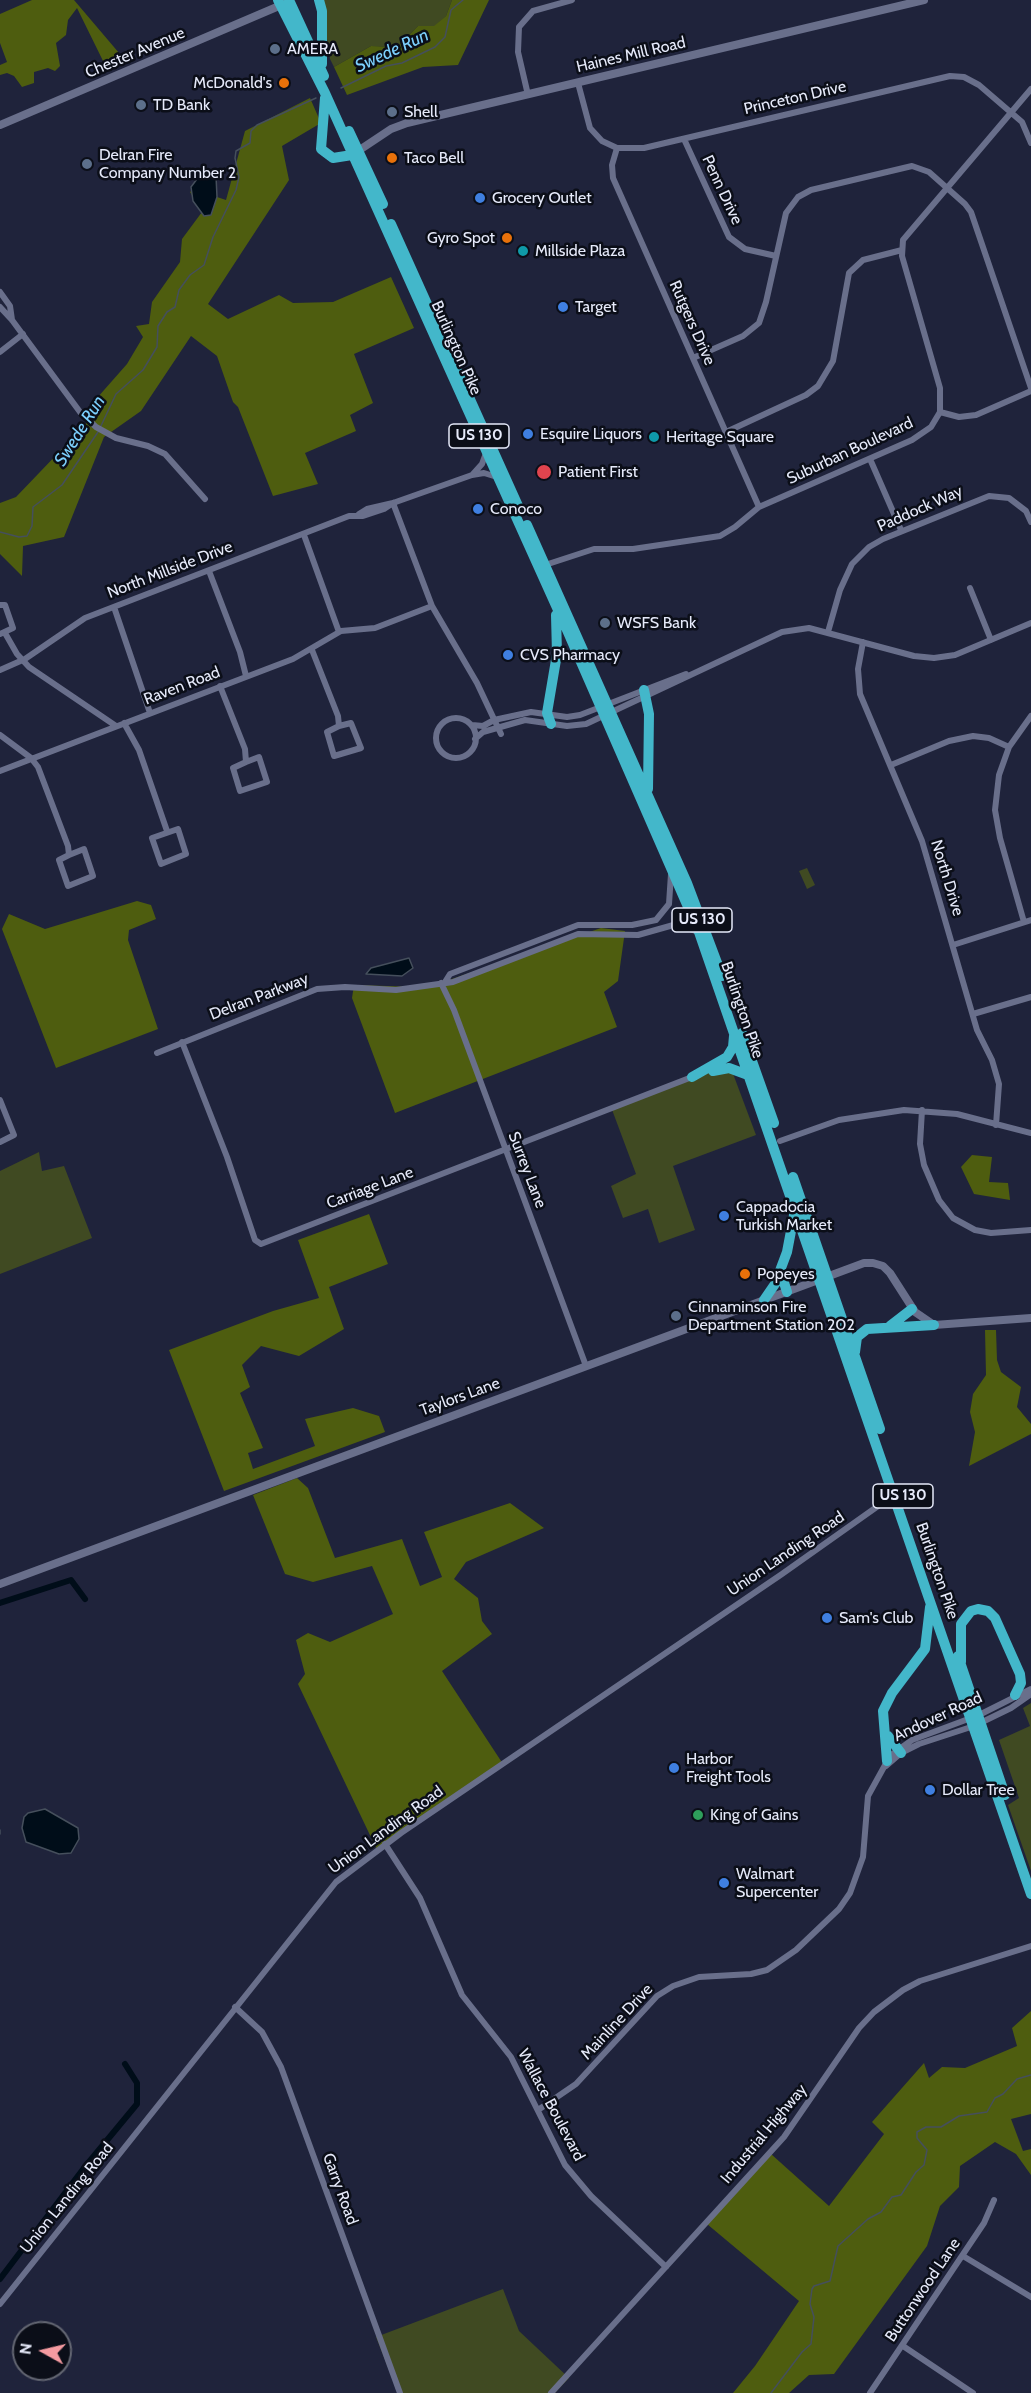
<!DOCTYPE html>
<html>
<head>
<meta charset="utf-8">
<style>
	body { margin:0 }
	#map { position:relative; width:1031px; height:2393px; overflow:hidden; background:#1f233b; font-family:Cabin,sans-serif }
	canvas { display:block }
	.north { position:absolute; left:12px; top:2321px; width:60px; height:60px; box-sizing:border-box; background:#0b0e18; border:2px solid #636672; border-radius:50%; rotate:278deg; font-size:16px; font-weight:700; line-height:24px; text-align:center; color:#e6eafa }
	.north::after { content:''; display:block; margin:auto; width:21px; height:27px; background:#f49aa0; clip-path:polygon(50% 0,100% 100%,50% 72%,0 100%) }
</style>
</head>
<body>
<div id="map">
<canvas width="1031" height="2393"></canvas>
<div class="north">N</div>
</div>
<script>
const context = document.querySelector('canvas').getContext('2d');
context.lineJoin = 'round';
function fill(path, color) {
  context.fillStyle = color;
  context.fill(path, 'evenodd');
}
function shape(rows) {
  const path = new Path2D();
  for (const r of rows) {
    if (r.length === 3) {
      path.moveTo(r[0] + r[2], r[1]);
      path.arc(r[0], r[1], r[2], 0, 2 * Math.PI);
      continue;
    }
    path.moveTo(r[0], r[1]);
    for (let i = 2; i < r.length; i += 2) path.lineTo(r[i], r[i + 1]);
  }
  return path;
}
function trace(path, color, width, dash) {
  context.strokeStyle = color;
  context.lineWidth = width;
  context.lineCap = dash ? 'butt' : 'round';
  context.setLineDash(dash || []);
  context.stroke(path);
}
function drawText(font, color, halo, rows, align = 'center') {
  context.font = font + ' Cabin,sans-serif';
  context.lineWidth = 5;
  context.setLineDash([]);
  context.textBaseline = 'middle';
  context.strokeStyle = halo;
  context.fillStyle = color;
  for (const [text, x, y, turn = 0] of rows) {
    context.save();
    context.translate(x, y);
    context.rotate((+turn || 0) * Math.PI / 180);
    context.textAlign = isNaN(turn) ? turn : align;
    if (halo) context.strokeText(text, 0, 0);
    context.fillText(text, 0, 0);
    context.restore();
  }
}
fill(shape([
	[321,0,452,0,446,16,434,27,418,26,397,47,371,46,334,67,330,59],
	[807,868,815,885,807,889,799,871],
	[729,1063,756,1135,673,1166,695,1230,659,1243,648,1209,623,1218,611,1186,636,1174,611,1107],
	[39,1152,42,1171,64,1166,92,1238,0,1274,0,1171],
	[1031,1703,1031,1871,1008,1805,1019,1798,999,1740,1030,1726,1023,1708],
	[503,2289,519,2331,569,2378,555,2393,398,2393,376,2337]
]), '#404a22');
fill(shape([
	[32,0,74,0,125,60,105,65,77,8,68,20,66,35,56,43,60,66,55,71,48,68,34,72,34,83,22,87,14,76,7,73,0,75,0,65,7,62,0,43,0,14],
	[452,0,489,0,458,65,423,67,347,95,334,67,371,46,397,47,418,26,434,26,446,16],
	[310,98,321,123,282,146,289,180,208,304,228,319,279,295,293,303,333,302,391,277,414,328,354,354,373,403,350,415,356,431,305,453,318,484,273,496,238,407,233,402,217,356,191,336,141,411,104,437,64,537,23,546,22,576,0,554,0,503,16,497,85,425,97,398,127,364,143,337,136,326,149,324,152,302,180,262,182,239,202,212,190,192,214,174,217,197,226,200,245,131],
	[137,901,151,905,156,919,129,930,128,940,158,1029,56,1068,2,929,9,914,45,929],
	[601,928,625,931,618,981,604,992,617,1027,395,1113,352,998,354,985,421,987,440,983],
	[972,1155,992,1157,989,1182,1008,1183,1010,1200,974,1194,961,1167],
	[369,1214,388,1264,329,1287,344,1329,299,1356,261,1346,242,1365,250,1387,240,1393,263,1448,248,1453,253,1469,315,1446,305,1419,353,1408,379,1416,385,1432,224,1491,169,1350,273,1311,319,1298,298,1240],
	[985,1330,996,1330,997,1360,1001,1372,1021,1387,1017,1407,1031,1424,1031,1434,969,1466,975,1432,970,1412,973,1394,986,1375],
	[297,1478,308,1488,335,1558,402,1539,420,1586,442,1577,424,1532,510,1503,544,1528,466,1562,454,1579,478,1598,482,1621,492,1634,442,1671,503,1764,378,1852,298,1684,305,1674,296,1640,308,1633,330,1642,393,1614,372,1566,313,1582,285,1574,253,1495],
	[1031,2011,1031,2114,1011,2119,1023,2151,1031,2149,1031,2175,1016,2154,995,2142,960,2166,959,2187,940,2206,927,2246,834,2374,809,2375,789,2393,733,2393,755,2366,799,2301,707,2224,771,2154,829,2206,884,2134,872,2122,924,2063,929,2078,942,2067,965,2068,1017,2046,1012,2028]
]), '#4e5d0f');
const water = shape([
	[211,173,216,176,217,197,211,215,204,216,193,201,191,187,200,175,211,173],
	[409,958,413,968,402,976,366,974,371,968,409,958],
	[45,1809,78,1828,79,1839,71,1853,59,1854,26,1842,22,1828,24,1817,28,1813,45,1809]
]);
fill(water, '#000d19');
trace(water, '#454f5c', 1.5);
trace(shape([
	[341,88,386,66,402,63,435,47,445,37,451,10,463,0],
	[100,428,116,394,143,370,157,347,158,326,167,312,175,307,179,290,190,275,204,265,213,237,236,190,239,177,235,158,236,151,250,143,251,131,257,125,316,98],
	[0,532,19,537,27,536,32,526,33,507,62,485,98,432],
	[0,1830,0,1834],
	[771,2393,802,2352,811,2344,814,2317,810,2304,812,2289,814,2286,830,2281,838,2246,868,2219,881,2212,892,2197,901,2195,916,2172,924,2165,927,2150,917,2138,917,2132,926,2127,941,2127,959,2116,987,2112,995,2098,1003,2094,1017,2079,1031,2075]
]), '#454f5c', 1.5);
trace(shape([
	[0,1603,71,1580,85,1599],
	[0,2279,84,2168,137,2104,137,2083,125,2064]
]), '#000d19', 6);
trace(shape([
	[578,83,590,128,602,141,617,148,644,148,950,76,964,77,979,85,1022,122,1031,143],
	[528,95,518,52,519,27,533,11,572,0],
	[684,139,729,237,745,249,776,256],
	[617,148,612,165,613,178,759,507],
	[0,292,10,306,12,320],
	[0,307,12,320,80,412,96,427,116,438,148,446,165,454,205,499],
	[0,352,23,334],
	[693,358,743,336,759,323,766,302,786,213,798,197,811,190,912,166,929,172,965,204,971,212,1031,388],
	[940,412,959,417,976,415,1031,391],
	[726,432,806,395,818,386,833,361,849,273,863,260,902,250],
	[870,459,901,530],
	[473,474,482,464,486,453],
	[393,503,432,606,477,683,501,734],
	[359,514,367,509,393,503,472,475,484,473,497,477],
	[304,535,339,632],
	[545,565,594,549,633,549,720,536,735,527,759,507,912,440,931,427,940,412,940,388,902,256,903,240,1031,89],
	[209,571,240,652,246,676],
	[970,588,991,640],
	[0,605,5,605,13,628,0,634],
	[114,607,150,713],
	[828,632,840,590,852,564,869,547,883,539,989,496,1009,498,1026,511,1031,522],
	[5,633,17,654,29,667,116,726],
	[863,642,858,669,860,694,922,841,977,1030,992,1060,999,1084,996,1125],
	[312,650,338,716,339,726,327,732,334,756,361,748,351,723,339,726],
	[0,670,25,659,85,618,349,516,363,516,384,509,393,503],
	[220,686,245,749,246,762,233,768,240,791,267,782,259,757,246,762],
	[456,738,20],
	[124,723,139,750,167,831],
	[472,725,483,726,494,720,531,712,567,717,580,715,686,674],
	[0,735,31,758,38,767,68,846,69,855,59,860,68,886,93,876,84,849,69,855],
	[475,739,483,732,525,720,567,726,586,724,782,632,809,628,914,656,934,658,955,655,1031,623],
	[891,765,949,741,973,736,989,738,1009,747],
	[0,771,293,659,341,631,375,628,432,606],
	[178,829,186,854,161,864,152,838,178,829],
	[1024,922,1000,838,995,810,999,775,1009,747,1031,716],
	[953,945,1031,920],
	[445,982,450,974,578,925,632,925,656,920,669,904,671,874],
	[441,983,454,1010,586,1366],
	[973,1014,1031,997],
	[182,1042,227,1157,255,1240,261,1244,692,1077],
	[157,1053,317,989,345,987,396,990,453,982,578,934,638,935,677,924,698,932],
	[0,1100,14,1135,0,1142],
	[922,1110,920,1144,924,1165,939,1200,953,1218,975,1230,991,1233,1031,1230],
	[780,1141,839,1120,904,1110,957,1114,1031,1133],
	[886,1766,901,1753,919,1744,974,1726,1011,1708,1031,1694],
	[385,1844,420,1898,462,1995,511,2057,565,2165,591,2196,666,2267],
	[235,2007,262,2032,281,2067,400,2393],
	[538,2110,576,2084,657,1996,673,1986,699,1977,751,1974,767,1970,796,1950,839,1909,850,1893,863,1857,868,1796,890,1756,912,1740,979,1715,1031,1689],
	[963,2256,1031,2297],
	[0,2304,336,1882,401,1833,782,1574,895,1494],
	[903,2346,973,2393],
	[551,2393,784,2137,859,2028,874,2012,903,1990,920,1981,1031,1946],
	[870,2393,984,2223,994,2200]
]), '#696f8b', 6);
trace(shape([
	[0,125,286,3],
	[355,153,391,129,407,123,924,0],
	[0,1584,864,1263,873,1263,883,1266,890,1273,915,1312,934,1325,1031,1318]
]), '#696f8b', 8);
trace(shape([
	[278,0,325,93,567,630,699,932,1031,1894],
	[289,0,324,76],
	[319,0,322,11,322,64],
	[325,98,321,149,333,158,352,155],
	[349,131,383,204],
	[391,224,519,508],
	[527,525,687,883,722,976],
	[644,690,649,714,648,789],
	[551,724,547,713,557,654,556,615],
	[742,1033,774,1123],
	[713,1071,729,1068,748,1075],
	[692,1077,727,1057,733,1047,734,1036],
	[793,1177,880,1429],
	[781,1273,787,1292],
	[764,1300,775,1284,787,1252,795,1210],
	[890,1326,912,1309],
	[855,1352,857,1337,867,1329,934,1325],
	[958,1656,1005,1795],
	[961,1662,961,1624,971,1611,978,1609,988,1611,995,1618,1020,1674,1021,1683,1015,1695],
	[888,1736,901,1753],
	[887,1761,883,1711,892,1693,925,1649,930,1607]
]), '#43b7ca', 10);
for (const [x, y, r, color] of [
	[275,49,6,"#5c6f8a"],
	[284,83,6,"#e8710a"],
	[141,105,6,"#5c6f8a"],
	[392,112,6,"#5c6f8a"],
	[392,158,6,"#e8710a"],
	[87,164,6,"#5c6f8a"],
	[480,198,6,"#3f7fe0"],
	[507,238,6,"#e8710a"],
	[523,251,6,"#0f9aa8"],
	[563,307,6,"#3f7fe0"],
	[528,434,6,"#3f7fe0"],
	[654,437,6,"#0f9aa8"],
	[544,472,8,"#e0444e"],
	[478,509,6,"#3f7fe0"],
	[605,623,6,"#5c6f8a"],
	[508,655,6,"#3f7fe0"],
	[724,1216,6,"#3f7fe0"],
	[745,1274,6,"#e8710a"],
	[676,1316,6,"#5c6f8a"],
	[827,1618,6,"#3f7fe0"],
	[674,1768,6,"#3f7fe0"],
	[930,1790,6,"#3f7fe0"],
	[698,1815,6,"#2e9e5b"],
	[724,1883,6,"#3f7fe0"]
]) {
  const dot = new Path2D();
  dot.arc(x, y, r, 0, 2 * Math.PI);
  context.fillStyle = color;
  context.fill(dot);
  trace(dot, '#0b0e18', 2);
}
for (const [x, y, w] of [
	[479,436,60],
	[702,920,60],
	[903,1496,60]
]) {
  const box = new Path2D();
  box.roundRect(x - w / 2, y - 12, w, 24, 4.5);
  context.fillStyle = '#0b0e18';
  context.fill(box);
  trace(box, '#e6eafa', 1.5);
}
drawText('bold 15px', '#e6eafa', null, [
	["US 130",479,436],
	["US 130",702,920],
	["US 130",903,1496]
]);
drawText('16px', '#e6eafa', '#0b0e18', [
	["AMERA",287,49],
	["McDonald's",272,83,"right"],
	["TD Bank",153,105],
	["Shell",404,112],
	["Delran Fire",99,155],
	["Company Number 2",99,173],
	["Taco Bell",404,158],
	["Grocery Outlet",492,198],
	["Gyro Spot",495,238,"right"],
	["Millside Plaza",535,251],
	["Target",575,307],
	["Esquire Liquors",540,434],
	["Heritage Square",666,437],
	["Patient First",558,472],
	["Conoco",490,509],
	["WSFS Bank",617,623],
	["CVS Pharmacy",520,655],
	["Cappadocia",736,1207],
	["Turkish Market",736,1225],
	["Popeyes",757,1274],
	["Cinnaminson Fire",688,1307],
	["Department Station 202",688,1325],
	["Sam's Club",839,1618],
	["Harbor",686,1759],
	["Freight Tools",686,1777],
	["Dollar Tree",942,1790],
	["King of Gains",710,1815],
	["Walmart",736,1874],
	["Supercenter",736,1892]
], 'left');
drawText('16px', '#e6eafa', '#0b0e18', [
	["Chester Avenue",135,53,-23],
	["Haines Mill Road",631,55,-13],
	["Princeton Drive",795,98,-13],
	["Penn Drive",722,190,65],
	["Rutgers Drive",692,323,66],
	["Burlington Pike",456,348,66],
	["Suburban Boulevard",850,451,-25],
	["Paddock Way",920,509,-24],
	["North Millside Drive",170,570,-21],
	["Raven Road",182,686,-21],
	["North Drive",947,878,73],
	["Delran Parkway",259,997,-21],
	["Burlington Pike",742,1010,71],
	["Surrey Lane",527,1170,69],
	["Carriage Lane",370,1188,-21],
	["Taylors Lane",460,1397,-20],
	["Union Landing Road",786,1554,-34],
	["Burlington Pike",937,1571,71],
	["Andover Road",938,1717,-25],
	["Union Landing Road",386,1830,-36],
	["Mainline Drive",617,2022,-47],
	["Wallace Boulevard",551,2105,62],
	["Industrial Highway",764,2134,-50],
	["Garry Road",340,2189,70],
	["Union Landing Road",67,2198,-51],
	["Buttonwood Lane",923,2290,-56]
]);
drawText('italic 18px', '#7cd0fe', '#0b0e18', [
	["Swede Run",392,51,-25],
	["Swede Run",80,431,-58]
]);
</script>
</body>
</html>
